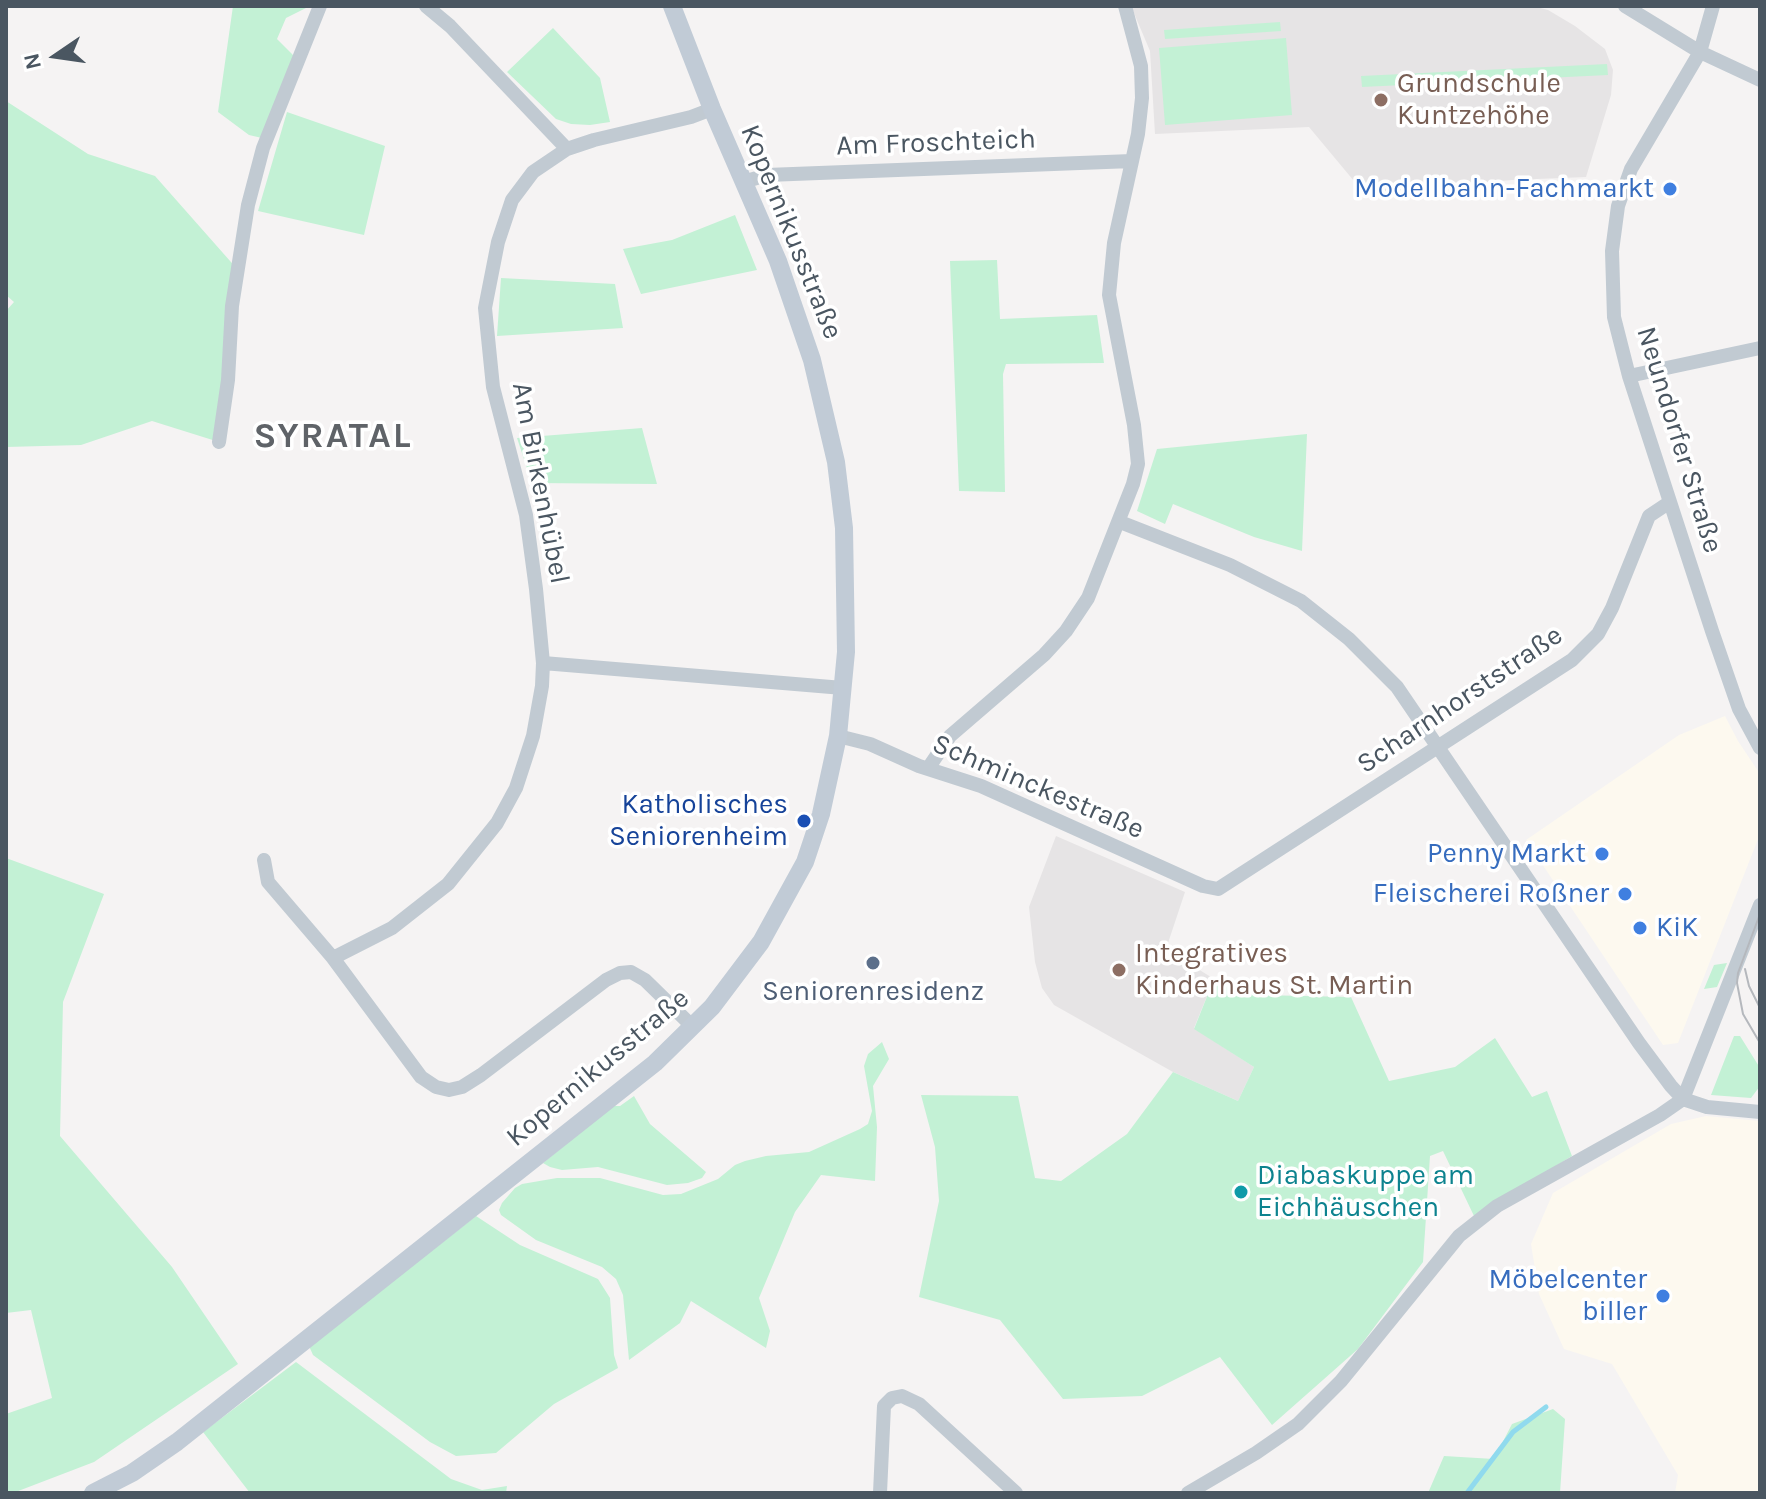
<!DOCTYPE html>
<html>
<head>
<meta charset="utf-8">
<style>
	body { margin:0 }
	#map { position:relative; width:1766px; height:1499px; overflow:hidden; background:#f5f3f3; font-family:Karla,sans-serif }
	canvas { display:block }
	.frame { position:absolute; inset:0; border:8px solid #4a5661; pointer-events:none }
	.north { position:absolute; left:16px; top:16px; width:80px; height:80px; -webkit-text-stroke:6px #fff; paint-order:stroke; rotate:257deg; font-size:22px; font-weight:700; line-height:32px; text-align:center; color:#4a5661 }
	.north::after { content:''; display:block; margin:auto; width:28px; height:36px; background:#4a5661; clip-path:polygon(50% 0,100% 100%,50% 72%,0 100%) }
</style>
</head>
<body>
<div id="map">
<canvas width="1766" height="1499"></canvas>
<div class="frame"></div>
<div class="north">N</div>
</div>
<script>
const context = document.querySelector('canvas').getContext('2d');
context.lineJoin = 'round';
function fill(path, color) {
  context.fillStyle = color;
  context.fill(path, 'evenodd');
}
function shape(rows) {
  const path = new Path2D();
  for (const r of rows) {
    path.moveTo(r[0], r[1]);
    for (let i = 2; i < r.length; i += 2) path.lineTo(r[i], r[i + 1]);
  }
  return path;
}
function trace(path, color, width, dash) {
  context.strokeStyle = color;
  context.lineWidth = width;
  context.lineCap = dash ? 'butt' : 'round';
  context.setLineDash(dash || []);
  context.stroke(path);
}
function drawText(font, color, halo, rows, align = 'center') {
  context.font = font + ' Karla,sans-serif';
  context.lineWidth = 7;
  context.setLineDash([]);
  context.textBaseline = 'middle';
  context.strokeStyle = halo;
  context.fillStyle = color;
  for (const [text, x, y, turn = 0] of rows) {
    context.save();
    context.translate(x, y);
    context.rotate((+turn || 0) * Math.PI / 180);
    context.textAlign = isNaN(turn) ? turn : align;
    if (halo) context.strokeText(text, 0, 0);
    context.fillText(text, 0, 0);
    context.restore();
  }
}
fill(shape([
	[1725,716,1738,741,1760,774,1760,834,1678,1043,1663,1045,1526,840,1679,735],
	[1706,1116,1760,1121,1760,1493,1675,1493,1678,1475,1612,1364,1564,1349,1539,1294,1531,1244,1553,1193,1671,1124]
]), '#fdf9ef');
fill(shape([
	[1131,6,1533,6,1548,10,1575,26,1605,49,1613,70,1611,95,1586,177,1512,180,1364,193,1309,127,1155,134,1150,51],
	[1056,836,1185,892,1166,949,1214,979,1194,1028,1254,1067,1238,1101,1173,1072,1054,1005,1042,988,1035,962,1029,907]
]), '#e6e4e5');
fill(shape([
	[233,6,310,6,286,18,277,39,296,58,262,138,249,135,218,112],
	[1280,22,1281,31,1165,39,1164,30],
	[553,28,600,78,610,122,590,125,571,124,556,119,507,72],
	[1286,38,1292,115,1165,125,1159,48],
	[1607,64,1608,75,1362,87,1361,76],
	[6,101,88,154,155,176,238,270,219,442,152,421,81,445,6,447,6,311,14,302,6,295],
	[287,112,385,146,364,235,258,211],
	[735,215,757,270,641,294,623,249,672,240],
	[997,260,1000,319,1097,315,1104,363,1006,364,1003,374,1005,492,959,491,950,261],
	[501,278,615,284,623,328,497,336],
	[642,428,657,484,532,483,517,438],
	[1307,434,1302,551,1254,537,1173,504,1165,524,1137,511,1157,449],
	[6,858,104,894,63,1002,60,1136,172,1267,238,1364,94,1462,13,1493,6,1493,6,1414,52,1398,31,1310,6,1313],
	[1727,963,1717,987,1704,989,1714,965],
	[1214,979,1259,995,1351,997,1389,1081,1455,1067,1495,1038,1532,1097,1547,1091,1572,1156,1474,1216,1443,1151,1430,1156,1423,1262,1358,1349,1272,1425,1220,1357,1142,1396,1063,1399,1000,1320,919,1297,939,1201,935,1147,921,1095,1018,1096,1035,1178,1061,1181,1127,1134,1173,1072,1238,1101,1254,1067,1194,1029],
	[1734,1036,1740,1036,1760,1068,1760,1086,1751,1098,1711,1095],
	[882,1042,889,1059,873,1086,877,1127,875,1181,821,1175,795,1212,759,1298,770,1331,766,1348,691,1301,680,1323,629,1360,623,1295,616,1279,602,1267,536,1240,501,1215,499,1210,502,1203,515,1188,522,1184,557,1178,600,1178,663,1195,681,1194,718,1179,735,1165,745,1161,766,1156,809,1152,860,1129,868,1124,872,1111,864,1066,868,1054],
	[634,1096,650,1124,706,1172,702,1178,688,1183,667,1185,598,1167,562,1170,550,1167,543,1163,612,1106,620,1106],
	[476,1216,520,1245,598,1279,610,1298,614,1355,618,1368,554,1404,496,1453,456,1456,430,1442,313,1355,309,1346],
	[296,1362,451,1479,482,1490,507,1486,506,1493,250,1493,203,1432],
	[1553,1409,1565,1419,1560,1493,1428,1493,1444,1456,1494,1459,1512,1424]
]), '#c3f1d5');
trace(shape([
	[1467,1493,1513,1432,1546,1407]
]), '#90daee', 5);
trace(shape([
	[426,6,450,26,567,149],
	[1625,6,1700,52,1631,169,1618,206,1612,251,1614,317,1629,376,1712,631,1739,709,1760,748],
	[1713,6,1700,52,1760,80],
	[743,182,767,175,1132,161],
	[1629,376,1760,348],
	[219,442,228,380,232,306,248,205,263,148,320,6],
	[1120,522,1230,565,1301,601,1349,639,1397,687,1639,1043,1671,1086,1683,1099,1707,1107,1760,1112],
	[543,663,843,688],
	[838,736,870,744,919,766,981,786,1203,886,1218,889,1572,660,1598,634,1612,608,1649,516,1670,502],
	[929,767,950,736,1044,655,1066,631,1088,598,1133,484,1138,464,1134,425,1109,295,1114,243,1138,134,1142,98,1141,66,1125,6],
	[264,860,268,882,333,958],
	[693,1027,645,980,631,972,620,973,606,980,481,1075,462,1087,449,1090,436,1087,421,1077,333,958,392,928,448,884,497,823,516,788,533,736,542,686,543,663,536,589,526,515,493,387,485,308,498,242,512,200,533,172,567,149,594,140,691,117,712,109],
	[1683,1099,1760,905],
	[880,1493,884,1406,892,1398,902,1396,919,1404,1016,1493],
	[1188,1493,1256,1453,1298,1424,1341,1381,1459,1236,1497,1206,1660,1115,1683,1099]
]), '#c1cad2', 14);
trace(shape([
	[93,1493,132,1473,177,1442,655,1063,712,1007,761,942,805,862,821,814,838,736,846,652,844,528,836,462,812,360,778,261,712,109,672,6]
]), '#c1cbd6', 18);
trace(shape([
	[1760,914,1738,973,1737,983,1743,1014,1760,1043],
	[1745,969,1749,986,1760,1008]
]), '#b5b8bd', 2);
for (const [x, y, r, color] of [
	[1381,100,8,"#8d6e63"],
	[1670,189,8,"#3f7fe0"],
	[804,821,8,"#1a4fb4"],
	[1602,854,8,"#3f7fe0"],
	[1625,894,8,"#3f7fe0"],
	[1640,928,8,"#3f7fe0"],
	[873,963,8,"#5c6f8a"],
	[1119,970,8,"#8d6e63"],
	[1241,1192,8,"#0f9aa8"],
	[1663,1296,8,"#3f7fe0"]
]) {
  const dot = new Path2D();
  dot.arc(x, y, r, 0, 2 * Math.PI);
  context.fillStyle = color;
  context.fill(dot);
  trace(dot, '#fff', 3);
}
drawText('28px', '#785e54', '#fff', [
	["Grundschule",1397,84],
	["Kuntzehöhe",1397,116],
	["Integratives",1135,954],
	["Kinderhaus St. Martin",1135,986]
], 'left');
drawText('28px', '#4a5661', '#fff', [
	["Am Froschteich",936,143,-2],
	["Kopernikusstraße",791,232,68],
	["Neundorfer Straße",1679,440,73],
	["Am Birkenhübel",540,483,79],
	["Scharnhorststraße",1460,700,-34],
	["Schminckestraße",1038,787,23],
	["Kopernikusstraße",598,1068,-40]
]);
drawText('28px', '#366cbe', '#fff', [
	["Modellbahn-Fachmarkt",1654,189],
	["Penny Markt",1586,854],
	["Fleischerei Roßner",1609,894],
	["KiK",1656,928,"left"],
	["Möbelcenter",1647,1280],
	["biller",1647,1312]
], 'right');
drawText('28px', '#164399', '#fff', [
	["Katholisches",788,805],
	["Seniorenheim",788,837]
], 'right');
drawText('28px', '#4e5e75', '#fff', [
	["Seniorenresidenz",873,992]
]);
drawText('28px', '#0d838f', '#fff', [
	["Diabaskuppe am",1257,1176],
	["Eichhäuschen",1257,1208]
], 'left');
context.letterSpacing = '2px';
drawText('bold 36px', '#5f6368', '#fff', [
	["SYRATAL",333,437]
]);
context.letterSpacing = '0px';
</script>
</body>
</html>
